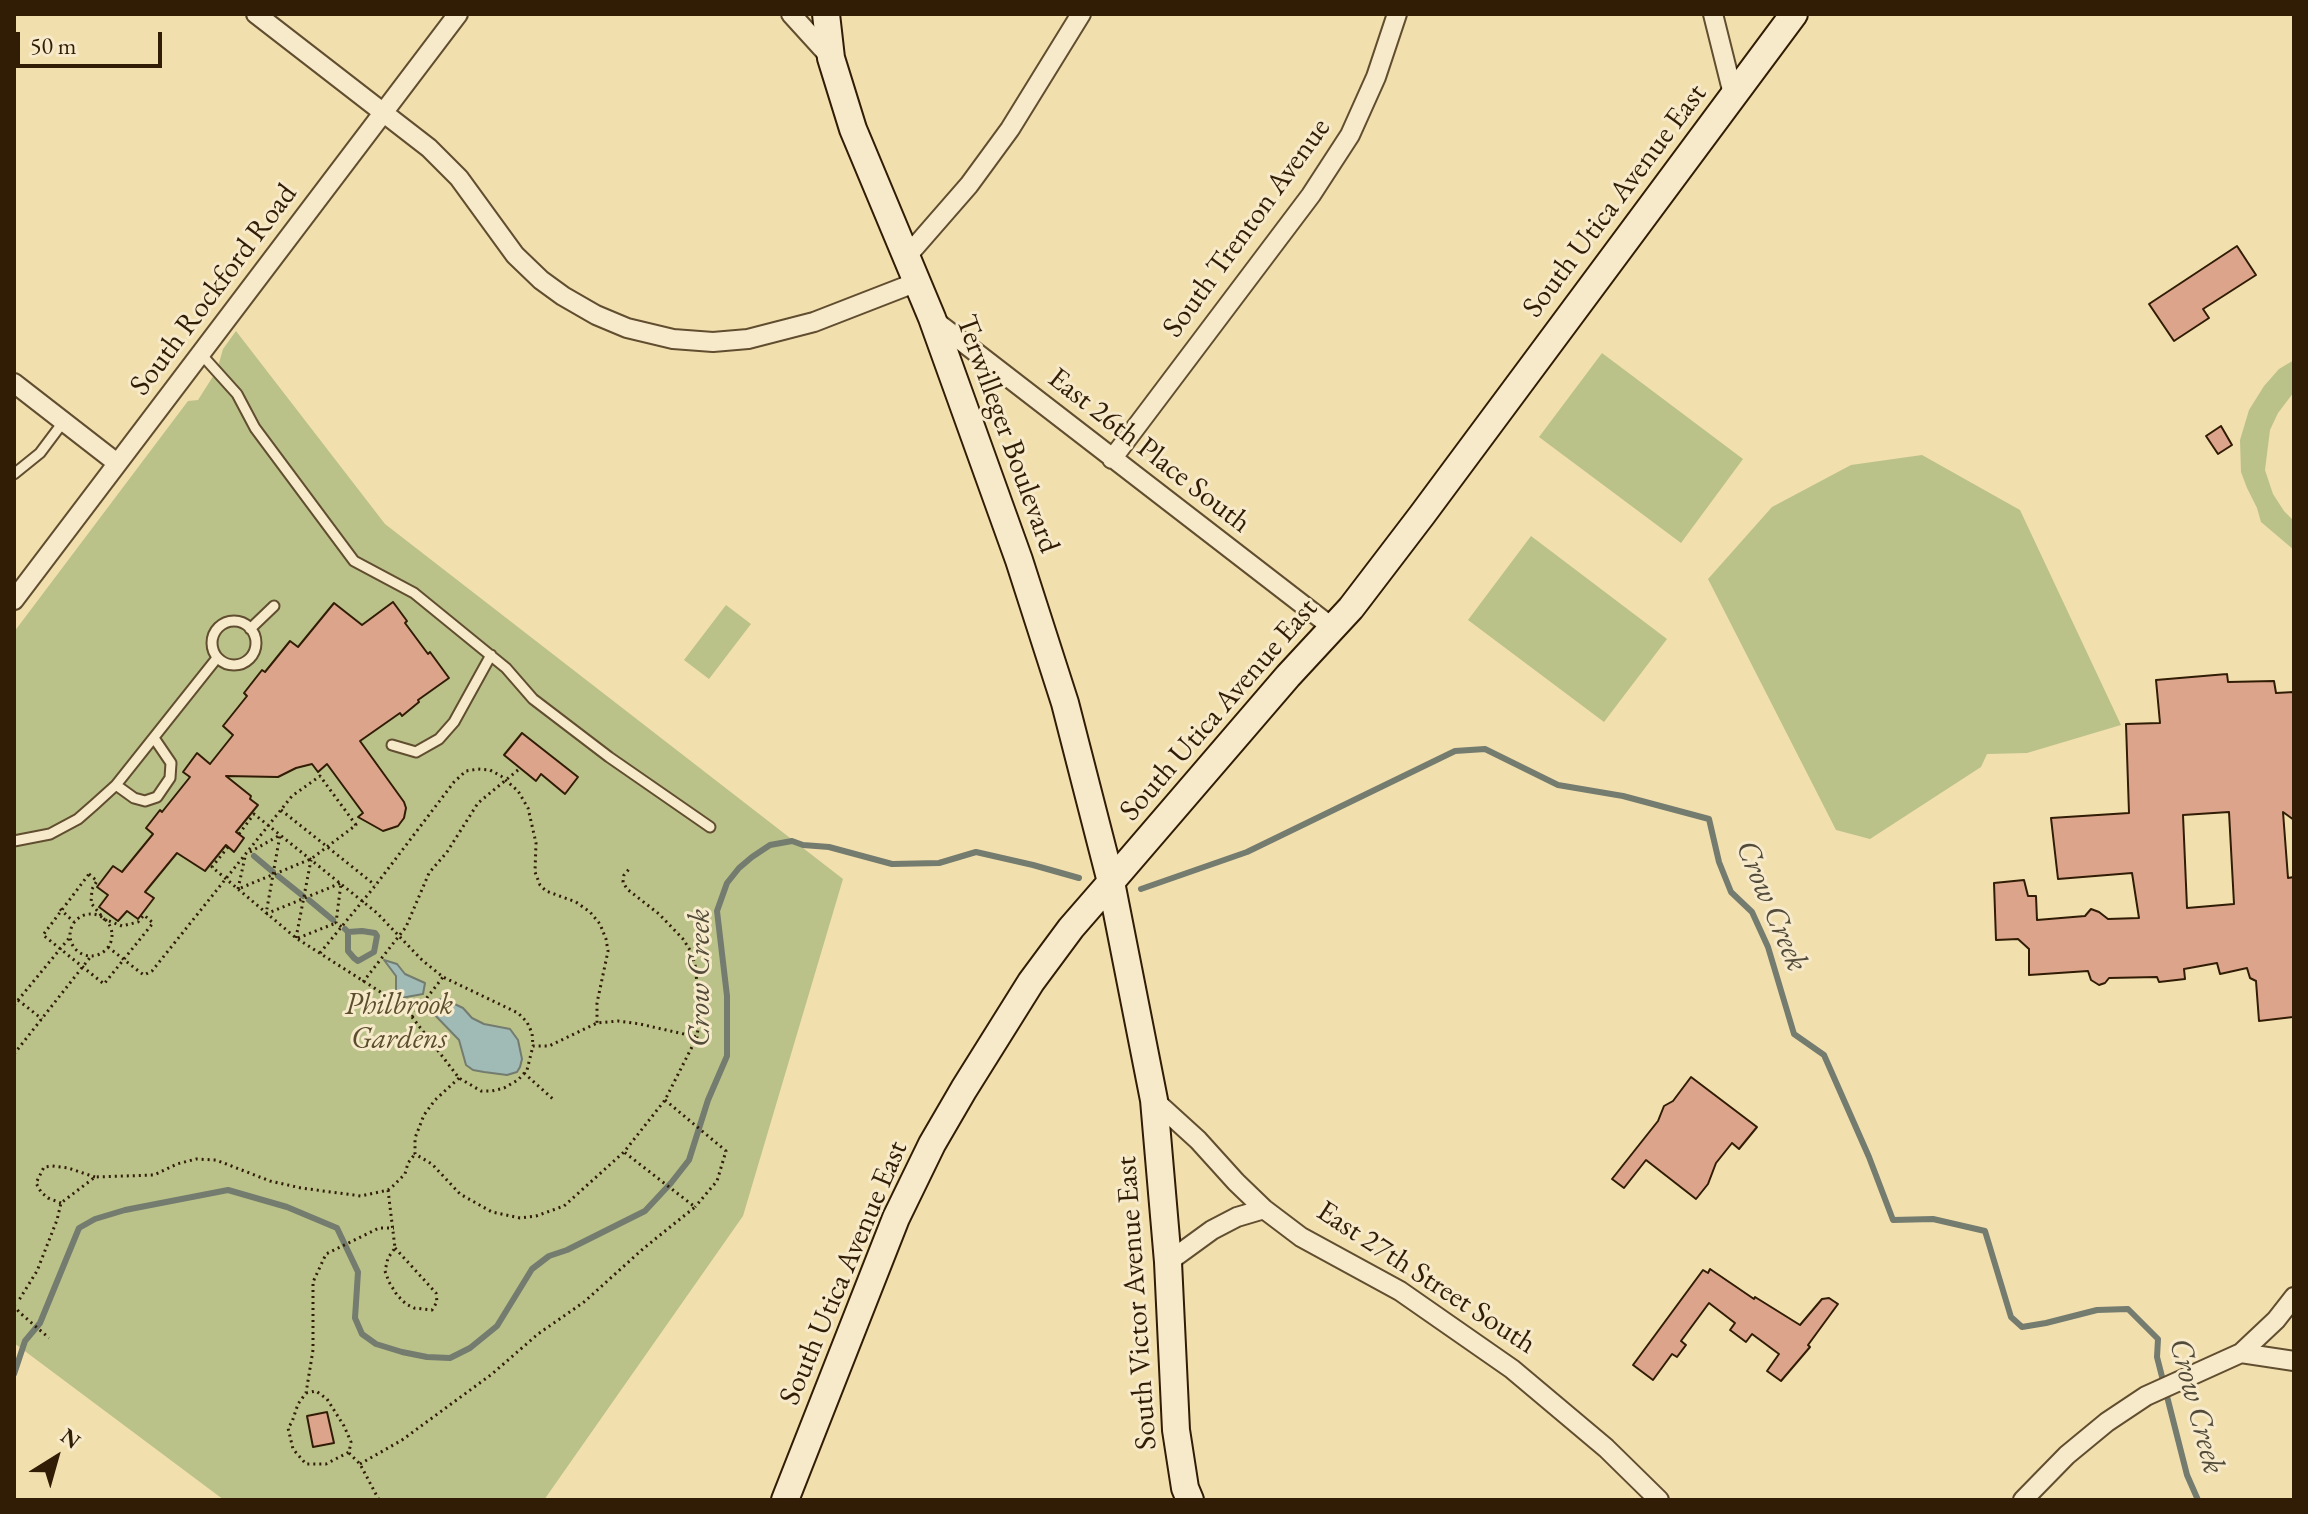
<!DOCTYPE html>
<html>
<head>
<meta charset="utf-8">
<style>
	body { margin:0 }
	#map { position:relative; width:2308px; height:1514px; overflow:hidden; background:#f2dfae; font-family:"EB Garamond",serif }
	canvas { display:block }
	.frame { position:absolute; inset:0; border:16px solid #311c05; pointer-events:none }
	.north { position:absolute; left:16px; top:1418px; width:80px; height:80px; -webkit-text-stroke:6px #f7eaca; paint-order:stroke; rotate:37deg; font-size:22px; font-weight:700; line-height:32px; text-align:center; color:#311c05 }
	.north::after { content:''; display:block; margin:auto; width:28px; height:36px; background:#311c05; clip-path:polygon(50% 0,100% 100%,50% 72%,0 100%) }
	.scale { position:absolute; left:16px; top:32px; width:146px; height:36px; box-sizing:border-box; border:4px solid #311c05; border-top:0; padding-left:10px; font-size:24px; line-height:28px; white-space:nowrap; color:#311c05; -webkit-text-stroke:6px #f7eaca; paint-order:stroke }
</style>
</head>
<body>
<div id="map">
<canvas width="2308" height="1514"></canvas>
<div class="frame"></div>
<div class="north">N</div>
<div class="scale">50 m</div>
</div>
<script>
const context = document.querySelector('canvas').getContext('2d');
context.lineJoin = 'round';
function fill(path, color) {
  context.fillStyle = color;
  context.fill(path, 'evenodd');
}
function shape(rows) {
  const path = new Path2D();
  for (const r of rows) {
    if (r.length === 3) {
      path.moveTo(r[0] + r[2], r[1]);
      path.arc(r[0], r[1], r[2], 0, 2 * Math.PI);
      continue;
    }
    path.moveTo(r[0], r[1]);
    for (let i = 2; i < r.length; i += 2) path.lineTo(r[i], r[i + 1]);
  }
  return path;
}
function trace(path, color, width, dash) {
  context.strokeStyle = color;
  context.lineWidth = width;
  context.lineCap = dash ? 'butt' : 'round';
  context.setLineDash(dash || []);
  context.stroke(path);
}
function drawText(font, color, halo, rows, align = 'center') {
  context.font = font + ' "EB Garamond",serif';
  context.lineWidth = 6;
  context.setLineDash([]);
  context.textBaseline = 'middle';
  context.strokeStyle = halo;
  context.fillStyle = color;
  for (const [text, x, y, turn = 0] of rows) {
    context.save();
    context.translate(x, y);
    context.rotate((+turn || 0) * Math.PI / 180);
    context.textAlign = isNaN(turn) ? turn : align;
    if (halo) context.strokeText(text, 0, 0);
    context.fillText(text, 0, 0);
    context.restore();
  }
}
fill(shape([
	[236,331,385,524,843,879,743,1216,544,1500,224,1500,14,1343,14,632,188,401,198,400,217,370,223,349],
	[1602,353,1743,459,1681,543,1539,437],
	[2294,360,2294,392,2278,413,2270,430,2265,470,2273,494,2284,511,2294,521,2294,550,2261,522,2257,508,2247,488,2241,472,2240,440,2249,410,2264,386,2279,369],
	[1922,455,2020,510,2121,725,2027,753,1987,754,1981,767,1870,839,1836,830,1708,579,1772,507,1851,465],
	[1531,536,1667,639,1604,722,1468,620],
	[726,605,751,624,709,679,684,660]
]), '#bac28a');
const water = shape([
	[384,960,397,964,405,974,425,983,423,994,401,998,396,990,396,976,384,960],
	[437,999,446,1000,463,1008,472,1018,484,1024,510,1029,518,1040,522,1059,520,1067,517,1072,507,1075,484,1072,473,1070,466,1065,459,1040,431,1011,431,1001,437,999]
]);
fill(water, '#a0bab6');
trace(water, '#747b6f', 2);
trace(shape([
	[254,856,273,872],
	[278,876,303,896],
	[1141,889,1247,852,1455,751,1485,749,1558,785,1623,796,1709,819,1719,862,1731,892,1752,912,1768,947,1794,1034,1824,1055,1869,1157,1893,1220,1933,1219,1985,1231,2011,1317,2022,1327,2046,1323,2097,1310,2128,1309,2158,1339,2157,1357,2187,1475,2198,1500],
	[309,900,333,920],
	[345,929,348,932,348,951,354,958,358,961,374,952,377,936,375,933,362,931,348,932],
	[14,1374,25,1341,40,1323,79,1228,95,1219,125,1210,228,1190,287,1207,337,1228,358,1272,355,1318,362,1334,376,1344,402,1352,427,1357,450,1358,470,1348,497,1326,532,1269,549,1256,567,1250,645,1211,671,1183,689,1160,708,1100,727,1056,727,996,717,911,727,883,739,868,752,857,770,845,792,841,803,845,829,847,892,864,939,863,976,852,1033,865,1079,878]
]), '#747b6f', 6);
const building = shape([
	[2237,246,2256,275,2203,309,2209,318,2174,341,2149,304,2237,246],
	[2221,426,2232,445,2218,454,2206,436,2221,426],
	[393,602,407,621,405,623,428,654,430,652,449,678,418,700,419,702,402,716,400,713,360,741,404,802,406,808,404,818,398,826,383,831,358,817,363,813,327,764,318,772,312,764,296,768,278,777,226,776,251,796,250,799,258,805,236,832,244,838,234,852,226,845,205,871,177,853,145,892,154,898,138,919,127,911,118,921,99,907,108,895,97,887,113,866,122,872,153,834,146,828,160,810,162,812,190,777,183,772,197,753,210,764,233,735,223,726,247,696,244,693,262,670,265,672,290,641,298,647,334,603,362,625,393,602],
	[2227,674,2228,682,2274,681,2276,693,2294,692,2294,820,2283,812,2288,878,2294,877,2293,1017,2259,1021,2256,981,2250,978,2247,968,2220,974,2217,963,2184,969,2185,979,2159,982,2157,977,2109,978,2105,983,2099,985,2091,980,2088,971,2029,975,2029,949,2018,939,1996,940,1994,883,2024,880,2028,896,2036,896,2037,920,2085,916,2091,909,2099,912,2108,919,2139,918,2132,873,2058,879,2051,818,2129,813,2126,724,2160,723,2156,680,2227,674],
	[2229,812,2234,904,2187,908,2183,815,2229,812],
	[522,733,578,777,565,794,541,774,536,781,504,755,522,733],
	[1691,1077,1757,1127,1739,1149,1732,1143,1716,1163,1708,1184,1696,1199,1646,1160,1624,1188,1612,1179,1658,1121,1664,1106,1673,1101,1691,1077],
	[1710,1269,1754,1299,1755,1297,1800,1325,1822,1299,1829,1298,1838,1304,1808,1345,1810,1347,1781,1381,1767,1371,1779,1354,1752,1334,1746,1342,1730,1330,1735,1323,1709,1303,1681,1341,1686,1345,1677,1357,1672,1354,1653,1380,1633,1365,1703,1270,1708,1273,1710,1269],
	[327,1412,334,1443,313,1447,307,1416,327,1412]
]);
fill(building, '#dca58b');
trace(building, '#311c05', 2);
const lane = shape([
	[201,354,237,394,255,428,354,561,414,593,506,668,533,699,609,757,710,827],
	[14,474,40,453,64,421],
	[234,643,22],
	[250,629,274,606],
	[392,745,416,752,439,739,454,722,491,655],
	[116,785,134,798,145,801,157,797,170,778,171,763,154,738],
	[14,841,50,834,78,819,94,805,116,785,217,658]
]);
const street = shape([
	[256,14,429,148,459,178,515,255,541,280,563,296,596,315,627,328,673,339,713,342,748,339,814,322,917,282],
	[791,14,831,58],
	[1713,14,1733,94],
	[908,255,969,185,1010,129,1081,14],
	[934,320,1333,628],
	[14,383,117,463],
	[1112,459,1311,195,1350,135,1376,77,1397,14],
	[14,600,458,14],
	[1154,1100,1198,1140,1236,1182,1264,1209,1301,1237,1400,1291,1512,1369,1606,1448,1659,1500],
	[1168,1262,1212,1230,1237,1217,1264,1209],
	[2241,1353,2294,1361],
	[2023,1500,2067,1455,2107,1422,2146,1396,2241,1353,2276,1320,2294,1297]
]);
const secondary = shape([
	[826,14,831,58,853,129,932,318,1019,560,1065,703,1111,882,1154,1100,1168,1262,1176,1430,1185,1488,1190,1500],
	[785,1500,896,1218,932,1144,964,1089,1031,982,1071,928,1111,882,1288,676,1351,608,1422,515,1794,14]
]);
trace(lane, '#614d2f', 13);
trace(street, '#614d2f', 22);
trace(secondary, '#311c05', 30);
trace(shape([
	[281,810,375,885],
	[239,834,254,814,377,913,422,960,443,977,518,1013,527,1022,532,1033,533,1046],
	[228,847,212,867,296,938,379,991,412,1017,459,1078,481,1091,492,1091,504,1088,518,1080,527,1070,533,1046,549,1046,597,1023,618,1021,640,1024,697,1037],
	[250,852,280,835,266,914],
	[89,874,97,881,92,889,91,903,104,919,122,926,138,922,144,915,153,923,104,984,43,935,89,874],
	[238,889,245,857],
	[60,909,74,922],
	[266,914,341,883,336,923,342,927],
	[91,935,21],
	[296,938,311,860],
	[298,938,336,923],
	[108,947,141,973,144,975,152,971,292,796,320,776,356,825,311,859,238,889],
	[320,953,375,886,454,782,466,771,478,769,490,770,501,776,518,791,528,808,536,843,535,872,540,885,546,891,576,902,590,912,600,924,606,939,608,951,597,1003,597,1023],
	[363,982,406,927,429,873,447,852,478,803,518,770],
	[18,1000,42,1019],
	[14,1005,70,937],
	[412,1017,443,977],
	[14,1054,92,955],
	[524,1073,553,1099],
	[459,1078,435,1100,424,1115,415,1138,415,1154,432,1164,460,1194,492,1212,520,1218,536,1216,564,1206,624,1152,665,1100,697,1037,700,1012,695,964,690,950,683,939,659,914,627,889,623,882,624,875,631,867],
	[665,1100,726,1151,717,1181,695,1207],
	[388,1190,395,1248,388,1258,385,1271,389,1282,397,1295,406,1304,414,1308,432,1310,437,1302,436,1293,395,1248],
	[61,1203,48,1198,41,1192,36,1183,44,1167,52,1166,68,1168,95,1177],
	[14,1300,19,1300,37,1271,57,1220,61,1203,95,1177,154,1175,177,1164,196,1159,216,1160,270,1181,301,1188,361,1196,388,1190,393,1186,405,1174,408,1163,415,1154],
	[14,1305,19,1312,49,1338],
	[306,1393,316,1391,327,1399,344,1426,351,1442,349,1452,326,1464,306,1464,293,1449,288,1428,292,1422,298,1404,306,1393,313,1350,313,1282,326,1254,379,1228,394,1228],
	[349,1453,360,1464,379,1500],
	[360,1464,402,1440,492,1374,538,1334,584,1302,644,1248,695,1207,624,1152]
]), '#311c05', 3, [2, 4]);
trace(lane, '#f7eaca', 9);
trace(street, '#f7eaca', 18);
trace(secondary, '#f7eaca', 26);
drawText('30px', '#311c05', '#f7eaca', [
	["South Utica Avenue East",1615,201,-53],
	["South Trenton Avenue",1247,228,-54],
	["South Rockford Road",214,290,-53],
	["Terwilleger Boulevard",1007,434,70],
	["East 26th Place South",1149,451,38],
	["South Utica Avenue East",1219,710,-49],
	["South Utica Avenue East",844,1273,-67],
	["East 27th Street South",1426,1278,33],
	["South Victor Avenue East",1137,1303,-94]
]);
drawText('italic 30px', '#5a4e2d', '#f7eaca', [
	["Philbrook",399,1006],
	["Gardens",399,1040]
]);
drawText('italic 32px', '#524b3a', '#f7eaca', [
	["Crow Creek",1771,906,67],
	["Crow Creek",700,978,-90],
	["Crow Creek",2196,1406,75]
]);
</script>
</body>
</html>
